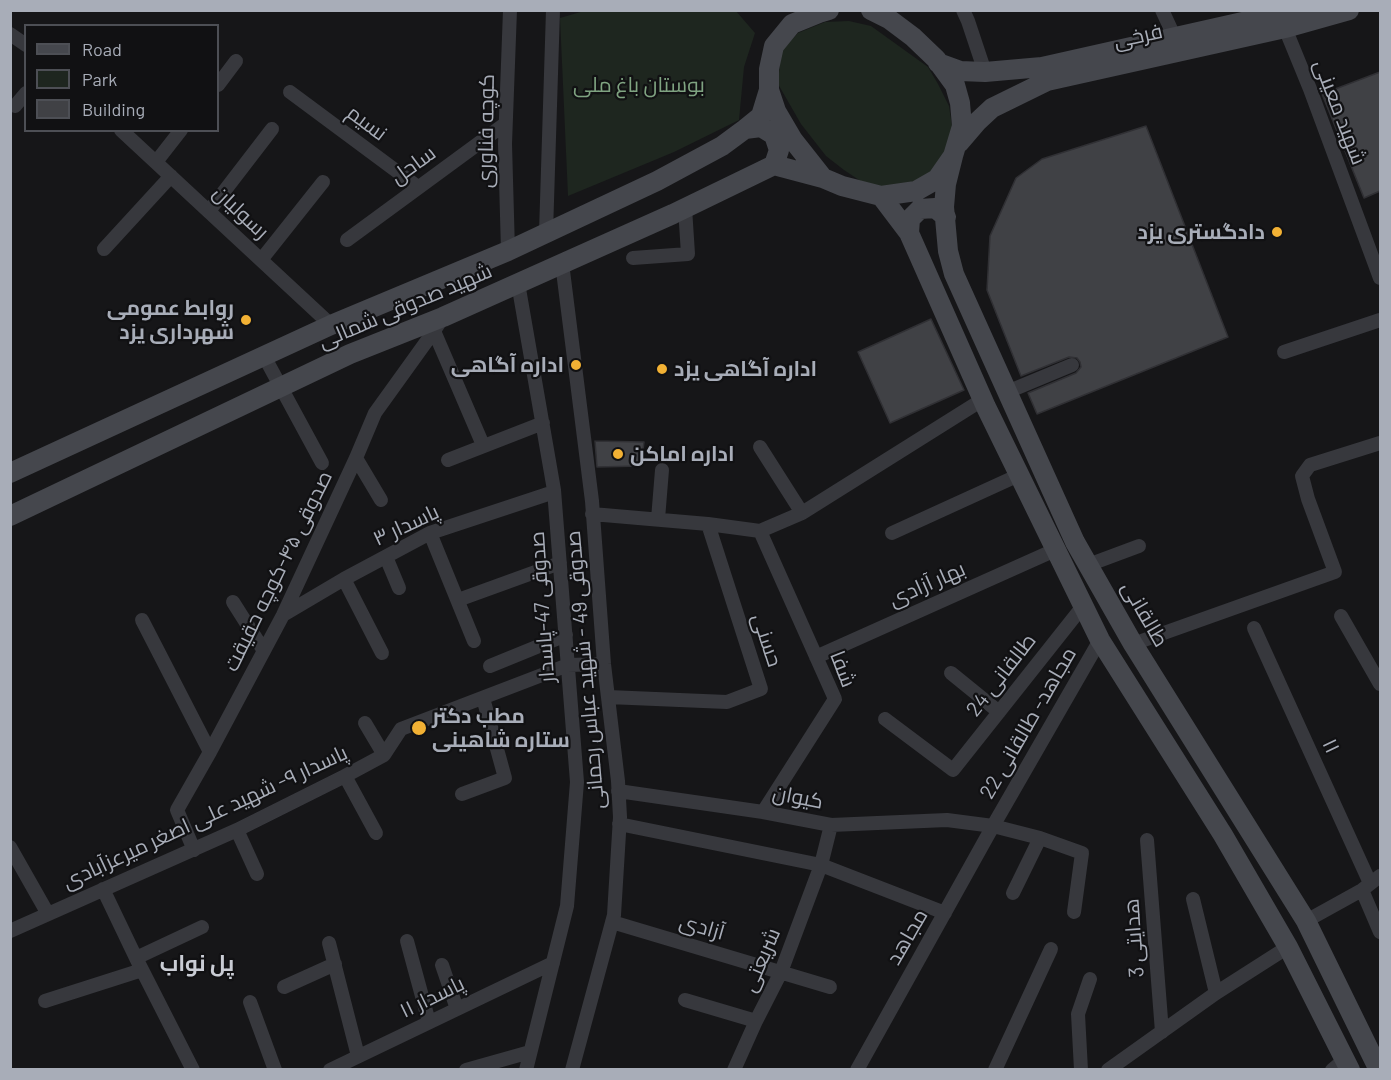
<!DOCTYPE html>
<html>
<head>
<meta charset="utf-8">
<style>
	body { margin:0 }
	#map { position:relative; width:1391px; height:1080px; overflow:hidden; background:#161618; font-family:Barlow,sans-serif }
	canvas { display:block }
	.frame { position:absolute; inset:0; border:12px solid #a8adb8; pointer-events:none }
	.legend { position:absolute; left:24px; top:24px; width:195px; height:108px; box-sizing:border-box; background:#111113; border:2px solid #4d4f55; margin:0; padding:8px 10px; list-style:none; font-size:18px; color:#a8adb8 }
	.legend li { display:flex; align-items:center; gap:12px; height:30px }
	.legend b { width:30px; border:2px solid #4d4f55 }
</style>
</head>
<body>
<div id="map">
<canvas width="1391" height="1080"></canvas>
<div class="frame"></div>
<ul class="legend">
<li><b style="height:8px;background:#45474d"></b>Road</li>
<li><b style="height:16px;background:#1e261f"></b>Park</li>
<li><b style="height:16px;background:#404145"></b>Building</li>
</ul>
</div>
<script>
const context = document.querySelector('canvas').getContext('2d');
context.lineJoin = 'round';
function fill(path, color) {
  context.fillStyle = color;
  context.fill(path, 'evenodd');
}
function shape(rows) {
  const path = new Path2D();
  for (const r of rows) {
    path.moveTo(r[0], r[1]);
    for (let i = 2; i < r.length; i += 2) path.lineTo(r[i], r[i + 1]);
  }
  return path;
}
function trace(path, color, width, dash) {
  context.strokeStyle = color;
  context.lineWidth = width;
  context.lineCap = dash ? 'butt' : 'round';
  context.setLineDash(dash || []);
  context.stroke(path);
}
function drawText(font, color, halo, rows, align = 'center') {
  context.font = font + ' Barlow,Cairo,sans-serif';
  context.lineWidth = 4.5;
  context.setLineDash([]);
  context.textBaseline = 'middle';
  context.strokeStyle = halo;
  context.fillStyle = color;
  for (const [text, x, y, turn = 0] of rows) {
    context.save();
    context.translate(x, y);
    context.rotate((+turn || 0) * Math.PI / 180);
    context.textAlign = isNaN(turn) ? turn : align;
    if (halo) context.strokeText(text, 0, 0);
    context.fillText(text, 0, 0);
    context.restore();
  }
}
fill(shape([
	[584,11,736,11,755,33,744,67,739,120,674,152,568,196,560,18],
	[849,21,871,26,928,67,938,84,949,106,952,126,950,143,930,176,916,184,881,188,862,182,844,170,826,156,801,124,778,84,781,51,798,33,825,22]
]), '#1e261f');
const building = shape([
	[1380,72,1380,191,1364,198,1322,94,1380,72],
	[1146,126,1228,337,1037,414,1028,393,1076,373,1081,367,1080,362,1077,358,1069,357,1021,376,987,290,990,236,1016,178,1042,159,1146,126],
	[931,319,964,390,890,423,858,352,931,319],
	[595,441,644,442,641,466,597,467,595,441]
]);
fill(building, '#404145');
trace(building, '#303034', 1.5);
trace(shape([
	[963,10,968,21,985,72],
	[1162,10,1175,38],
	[1285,28,1310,89,1380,278],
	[10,34,26,45],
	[218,85,236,61],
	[290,92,418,187],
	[15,106,26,93],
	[121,130,331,325],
	[156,162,181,130],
	[209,211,272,129],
	[546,233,553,10],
	[347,240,505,124],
	[104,249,171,176],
	[508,251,505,144,510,10],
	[633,258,688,254,685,208],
	[261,260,323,182],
	[562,263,592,501,604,664,618,781,620,817,614,915,572,1070],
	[518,283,554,490,577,782,567,906,526,1070],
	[434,331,483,445],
	[1284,352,1380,320],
	[264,356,322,463],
	[1007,392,1072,365],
	[760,447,802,513],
	[356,458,381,500],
	[448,460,543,423],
	[592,514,708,524,760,531,802,513,982,400],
	[658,519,662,470],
	[760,531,835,699,763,812],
	[430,533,474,641],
	[892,533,1019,475],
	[386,557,399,588],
	[1088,565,1139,546],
	[344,579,382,653],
	[458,600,560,563],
	[233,602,264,651],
	[283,615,344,579,430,533,554,492],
	[1341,616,1380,684],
	[142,620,210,752],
	[1254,628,1370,883],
	[1133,644,1335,572,1308,499,1302,476,1310,465,1380,443],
	[816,657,1055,550],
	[490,666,566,635],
	[951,673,999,712],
	[608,697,727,702,761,689,708,524],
	[885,719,953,770,1083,606],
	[365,723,384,755],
	[345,776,376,833],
	[618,791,763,812,831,825,947,820,993,826,1040,838,1082,853,1074,912],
	[462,794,505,778,483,698],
	[619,824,821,865,945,913],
	[237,830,257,874],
	[1147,840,1162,1032],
	[10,847,48,914],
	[194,850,177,810,210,752,283,615,356,458,375,413,434,331,443,317],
	[103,889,136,958,193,1070],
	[1362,890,1380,932],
	[1013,893,1040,838],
	[1193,899,1216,993],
	[1306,921,1362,890,1380,876],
	[612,922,830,987],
	[10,931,237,830,345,776,384,755,401,729,568,665,604,664],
	[407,941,429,1022],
	[329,943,358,1056],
	[136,958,202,927],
	[442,965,457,1009],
	[284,987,335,964],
	[685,1000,756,1021],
	[45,1001,142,970],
	[250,1002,275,1070],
	[330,1070,553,963],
	[466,1070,530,1052],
	[734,1070,756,1021,781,972,821,865,831,825],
	[857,1070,993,826,1100,640],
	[995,1070,1051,949],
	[1081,1070,1078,1014,1090,979],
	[1108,1070,1216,993,1288,947],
	[1332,1070,1345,1059]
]), '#37383d', 14);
trace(shape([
	[829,10,819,13,792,24,774,46,769,69,769,90,776,111,793,140,823,178,842,186,881,196,916,191,937,179,953,156,962,126,960,103,955,85,936,59,913,37,889,19,871,10],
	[938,63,960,71,985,72,1042,67,1296,10],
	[745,129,761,127,774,135,779,150,774,165],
	[959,143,977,122,992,108,1047,81,1285,28,1349,10],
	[953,156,946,184,944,207,948,251,954,274,1075,542,1133,644,1306,921,1379,1070],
	[881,196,909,233,986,407,1100,640,1223,835,1288,947,1350,1070],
	[909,233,910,219,920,209,935,208,946,217],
	[10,473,331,325,508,251,657,181,722,146,745,129,761,116,769,90],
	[10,516,350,354,443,317,673,214,774,165,823,178]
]), '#45474d', 20);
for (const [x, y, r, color] of [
	[1277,232,6,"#f2b134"],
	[246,320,6,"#f2b134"],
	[576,365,6,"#f2b134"],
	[662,369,6,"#f2b134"],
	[618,454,6,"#f2b134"],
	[419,728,8,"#f2b134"]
]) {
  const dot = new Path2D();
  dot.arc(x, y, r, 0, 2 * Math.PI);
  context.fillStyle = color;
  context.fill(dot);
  trace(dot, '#111113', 2);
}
drawText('21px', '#a8adb8', '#111113', [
	["فرخی",1138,36,-13],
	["شهید معینی",1340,112,69],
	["نسیم",367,123,37],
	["کوچه فناوری",486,131,-89],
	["ساحل",413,165,-36],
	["رسولیان",241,212,43],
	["شهید صدوقی شمالی",405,306,-23],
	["پاسدار ۳",406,525,-25],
	["صدوقی ۴۵-کوچه حقیقت",278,571,-64],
	["بهار آزادی",927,584,-24],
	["صدوقی 47-پاسدار",542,607,-94],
	["طالقانی",1145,614,60],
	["حسنی",767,640,72],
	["شفا",843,669,69],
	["صدوقی 49 - شهید عباس رحمانی",585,670,-95],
	["طالقانی 24",1001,675,-52],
	["مجاهد- طالقانی 22",1028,723,-60],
	["۱۱",1331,746,65],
	["کیوان",798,797,11],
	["پاسدار ۹- شهید علی اصغر میرعزآبادی",205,817,-25],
	["آزادی",702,927,16],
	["مجاهد",907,937,-60],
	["هدایتی 3",1134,938,-94],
	["شریعتی",761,960,-67],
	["پاسدار ۱۱",432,997,-26]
]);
drawText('21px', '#7fa381', '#111113', [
	["بوستان باغ ملی",639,85]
]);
drawText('bold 21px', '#a8adb8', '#111113', [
	["دادگستری یزد",1265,232],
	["روابط عمومی",234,308],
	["شهرداری یزد",234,332],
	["اداره آگاهی",564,365],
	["اداره آگاهی یزد",674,369,"left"],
	["اداره اماکن",630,454,"left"],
	["مطب دکتر",432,716,"left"],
	["ستاره شاهینی",432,740,"left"]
], 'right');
drawText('bold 22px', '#c9ccd4', '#111113', [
	["پل نواب",197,964]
]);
</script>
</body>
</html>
